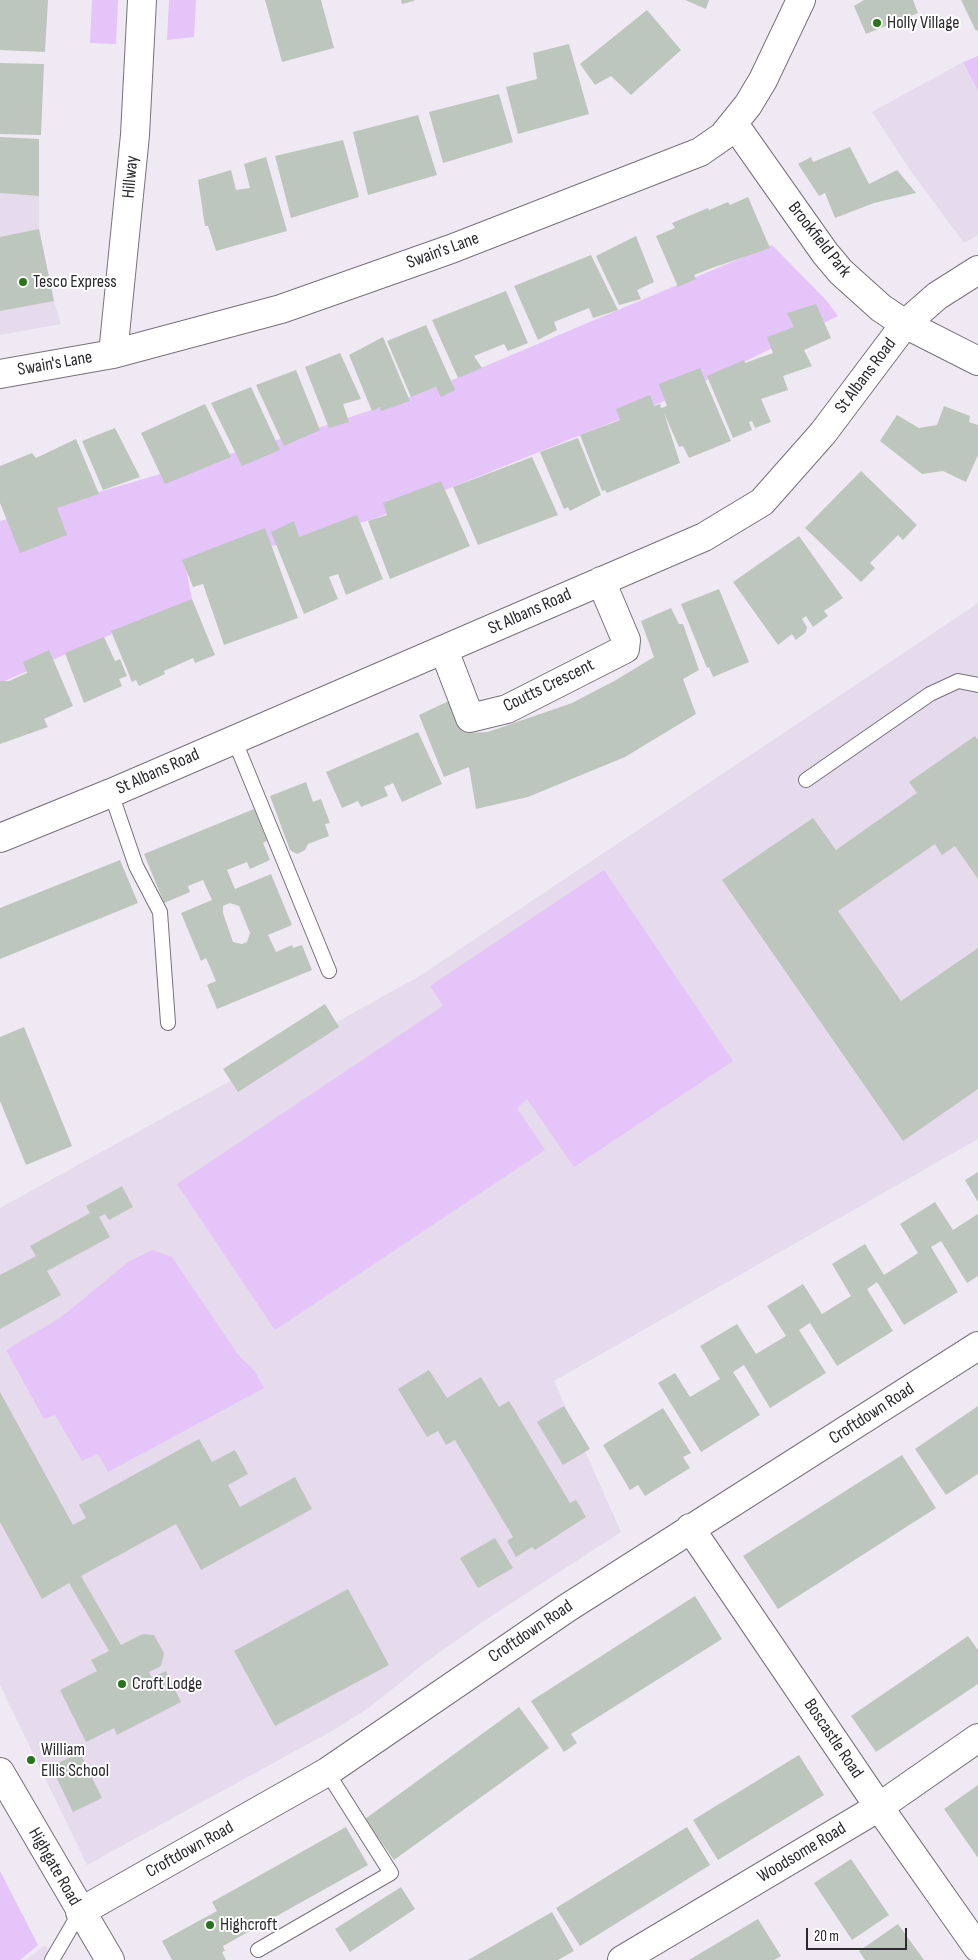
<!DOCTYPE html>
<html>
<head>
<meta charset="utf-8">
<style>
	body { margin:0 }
	#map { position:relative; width:978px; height:1960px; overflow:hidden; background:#efe9f4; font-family:"Sofia Sans Condensed",sans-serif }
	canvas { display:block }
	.scale { position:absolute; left:806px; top:1928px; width:101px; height:22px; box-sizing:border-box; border:2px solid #2c2a2e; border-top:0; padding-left:6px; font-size:15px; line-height:18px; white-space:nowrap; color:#2c2a2e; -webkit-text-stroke:4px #fff; paint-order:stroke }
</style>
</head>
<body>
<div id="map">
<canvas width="978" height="1960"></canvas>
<div class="scale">20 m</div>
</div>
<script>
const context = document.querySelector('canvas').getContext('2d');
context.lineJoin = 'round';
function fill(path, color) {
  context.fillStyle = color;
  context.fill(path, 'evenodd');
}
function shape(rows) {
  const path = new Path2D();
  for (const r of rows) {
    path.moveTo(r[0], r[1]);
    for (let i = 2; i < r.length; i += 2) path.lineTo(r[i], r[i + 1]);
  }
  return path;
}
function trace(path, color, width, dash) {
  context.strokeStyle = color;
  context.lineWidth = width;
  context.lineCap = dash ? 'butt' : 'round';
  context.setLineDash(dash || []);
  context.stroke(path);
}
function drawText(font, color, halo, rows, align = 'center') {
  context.font = font + ' "Sofia Sans Condensed",sans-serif';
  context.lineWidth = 4;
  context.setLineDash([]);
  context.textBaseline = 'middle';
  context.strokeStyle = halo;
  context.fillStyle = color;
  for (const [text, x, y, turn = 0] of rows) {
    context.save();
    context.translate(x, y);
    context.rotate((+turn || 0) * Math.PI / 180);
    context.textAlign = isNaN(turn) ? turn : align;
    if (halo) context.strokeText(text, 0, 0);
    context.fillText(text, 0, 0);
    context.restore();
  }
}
fill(shape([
	[963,62,978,91,978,235,964,243,910,170,872,112],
	[0,193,39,196,39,229,54,301,61,324,0,335],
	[978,603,978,1139,554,1381,621,1532,484,1621,426,1662,370,1707,339,1727,87,1865,0,1685,0,1208,418,977],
	[45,1945,55,1960,26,1960]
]), '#e5dbec');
fill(shape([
	[92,0,118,0,116,44,90,43],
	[169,0,196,0,194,37,167,40],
	[978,56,978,91,963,62],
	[772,245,826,300,838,316,662,402,374,519,186,569,192,599,0,683,0,521,318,428,424,392],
	[604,870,733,1061,574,1167,527,1099,517,1108,545,1150,275,1330,177,1184,443,1006,430,986],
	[152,1250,172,1257,239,1356,254,1370,264,1388,108,1472,98,1454,82,1461,55,1415,44,1419,6,1350,60,1318,128,1262],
	[0,1871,38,1945,20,1960,0,1960]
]), '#e5c4f9');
fill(shape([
	[0,0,48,0,45,52,0,50],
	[265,0,321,0,334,48,282,62],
	[401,0,414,0,414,1,402,4],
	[685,0,709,0,706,9],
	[864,0,913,0,918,13,866,34,854,6],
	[961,0,978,0,978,30,976,31],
	[647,10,681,50,631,95,611,76,595,85,580,64],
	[569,44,589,114,518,134,506,87,537,79,533,53],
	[0,63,44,64,41,135,0,134],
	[499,94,513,142,443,163,429,112],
	[418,115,437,175,368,195,353,132],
	[0,137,39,139,39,196,0,193],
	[343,140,359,197,291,218,275,156],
	[850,147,869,184,897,170,916,193,874,203,835,218,825,193,819,196,798,164,811,157,813,162],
	[266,157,287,231,216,251,208,226,205,226,198,180,231,170,236,190,250,188,244,164],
	[748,197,770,248,712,268,694,275,696,279,678,287,656,236,675,228,672,223,708,208,709,210,728,202,730,205],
	[39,229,54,301,0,311,0,237],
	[636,236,654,282,637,290,641,299,619,305,596,256],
	[591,255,618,310,593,318,589,308,554,322,557,330,538,340,514,286],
	[506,291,528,343,508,351,504,344,474,356,482,368,458,378,432,320],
	[816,304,831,338,804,350,812,366,783,376,788,390,761,399,771,422,755,428,752,421,749,422,752,430,733,438,707,376,744,360,745,363,773,353,767,337,794,327,787,313],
	[426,325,455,390,441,397,436,387,411,397,387,341],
	[383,337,410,401,381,411,380,407,372,411,349,355],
	[340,353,361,399,343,404,349,422,329,428,305,367],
	[700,368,731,441,689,458,683,446,679,447,664,413,680,463,607,493,605,490,602,491,580,435,620,420,616,409,650,395,654,406,660,404,661,408,667,406,659,384],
	[296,370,320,430,284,446,256,385],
	[251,387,280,450,242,466,211,403],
	[205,404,231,457,165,484,141,433],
	[944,406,970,416,969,422,978,425,978,455,966,482,943,471,922,474,880,441,897,415,919,428,937,425],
	[115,428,140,477,103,490,82,441],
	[578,438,601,495,570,511,568,507,564,509,540,452],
	[76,439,99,494,57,508,67,535,20,553,0,503,0,466,32,453,36,458],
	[532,457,558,515,478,545,453,487],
	[861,471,917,525,903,540,898,535,870,563,875,568,861,582,805,528],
	[441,481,470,546,390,579,368,521,387,515,383,503],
	[357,515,383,579,346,595,338,574,329,577,338,599,304,614,271,532,294,521,299,537],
	[265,528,298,618,224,645,203,584,193,587,182,560],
	[799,536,843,598,824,611,828,616,813,627,806,616,802,619,807,627,806,632,796,640,792,634,778,645,733,582],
	[719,589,749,662,713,677,709,667,707,668,681,604],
	[192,599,215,655,195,663,193,658,164,671,165,674,139,686,136,680,132,682,111,631],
	[671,608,679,624,683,624,699,670,683,679,696,714,625,757,528,797,476,809,469,767,444,777,419,715,455,698,469,733,488,732,572,703,616,680,654,657,641,621],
	[104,637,115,661,120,659,127,676,119,679,122,686,84,703,65,653],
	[49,650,73,706,44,719,48,727,0,744,0,681,9,681,27,673,23,662],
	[418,732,442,784,402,802,393,783,384,787,388,796,361,807,358,801,342,808,326,772],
	[975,736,978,740,978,879,955,846,942,855,935,844,838,911,901,1001,978,948,978,1089,903,1141,722,880,813,818,836,850,917,793,909,782],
	[306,782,313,802,321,799,330,823,325,824,329,836,308,844,305,850,297,854,290,850,270,796],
	[254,809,267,841,263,843,270,860,250,869,247,862,227,870,235,889,271,874,292,925,268,935,276,952,292,945,293,948,302,945,312,970,217,1009,207,985,216,981,206,958,201,961,181,913,212,900,203,880,188,886,190,892,164,903,144,854],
	[230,903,239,906,250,933,247,942,242,944,233,942,223,913,223,906],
	[120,860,138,903,0,959,0,908],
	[325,1004,339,1027,238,1092,223,1069],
	[24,1027,72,1146,26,1165,0,1101,0,1037],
	[978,1172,978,1202,965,1180],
	[122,1186,133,1207,109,1220,105,1214,99,1217,110,1237,47,1271,61,1295,0,1329,0,1275,36,1256,30,1246,90,1213,86,1206],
	[935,1202,953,1230,978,1214,978,1276,967,1283,941,1241,931,1247,958,1292,904,1325,877,1282,867,1289,893,1331,837,1366,810,1323,799,1330,826,1373,770,1408,744,1365,733,1372,760,1415,701,1452,658,1383,675,1373,690,1397,720,1379,700,1346,737,1324,756,1354,786,1336,767,1306,803,1284,822,1314,851,1296,832,1264,865,1244,884,1275,918,1253,900,1224],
	[429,1370,447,1398,481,1377,499,1407,509,1401,570,1503,576,1500,586,1517,535,1550,532,1547,516,1557,507,1541,513,1537,455,1440,446,1445,438,1431,427,1437,398,1389],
	[0,1392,73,1525,86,1518,79,1505,199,1439,212,1462,235,1450,248,1474,228,1485,240,1507,295,1477,312,1509,201,1570,176,1524,81,1576,121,1645,143,1634,154,1635,164,1653,161,1666,149,1672,152,1678,166,1671,181,1702,117,1735,114,1728,86,1742,60,1690,97,1671,91,1660,109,1651,69,1583,42,1599,0,1522],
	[564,1406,590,1449,563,1465,537,1422],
	[978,1406,978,1474,946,1495,915,1449],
	[663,1408,691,1453,683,1457,690,1468,645,1496,638,1485,630,1490,603,1445],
	[902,1455,936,1508,778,1609,743,1556],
	[495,1538,513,1568,478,1588,460,1558],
	[348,1589,389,1665,275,1726,234,1651],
	[695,1596,722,1639,571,1734,577,1743,564,1752,531,1701],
	[968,1636,978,1650,978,1684,876,1752,851,1716],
	[519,1707,549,1748,394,1860,365,1819],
	[80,1753,102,1798,73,1812,51,1766],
	[799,1755,824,1795,718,1860,693,1820],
	[978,1785,978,1858,944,1809],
	[346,1827,368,1865,223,1946,225,1951,222,1952,226,1960,172,1960,162,1941,217,1911,212,1902],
	[687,1827,710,1865,580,1946,556,1908],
	[851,1859,889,1915,852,1940,814,1883],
	[401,1887,415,1909,350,1952,335,1929],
	[552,1912,574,1951,558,1960,468,1960],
	[758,1919,781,1956,774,1960,689,1960],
	[898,1924,924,1960,865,1960,859,1951]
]), '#bdc6bc');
const service = shape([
	[234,739,329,971],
	[806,780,930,694,958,681,978,685],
	[111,793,136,866,160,912,168,1023],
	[258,1950,391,1873,327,1772],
	[52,1960,80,1912]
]);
const minor = shape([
	[734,124,825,253,841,272,881,308,905,324,978,361],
	[113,354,135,135,142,0],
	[0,374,113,354,281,309,451,249,700,152,723,136,748,105,763,80,801,0],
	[444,650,470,718,507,709,625,649,626,640,601,581],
	[0,838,111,793,704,537,762,502,823,433,905,324,937,296,978,270],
	[690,1528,879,1807,978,1948],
	[80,1912,327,1772,567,1608,978,1346],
	[622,1960,879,1807,978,1738]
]);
const tertiary = shape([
	[0,1772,110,1960]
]);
trace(service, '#77717a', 16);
trace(minor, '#77717a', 30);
trace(tertiary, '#77717a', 30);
trace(service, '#fff', 14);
trace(minor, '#fff', 28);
trace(tertiary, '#fff', 28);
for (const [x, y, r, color] of [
	[877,23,5,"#27741a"],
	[23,282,5,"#27741a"],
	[122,1684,5,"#27741a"],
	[31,1760,5,"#27741a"],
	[210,1925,5,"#27741a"]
]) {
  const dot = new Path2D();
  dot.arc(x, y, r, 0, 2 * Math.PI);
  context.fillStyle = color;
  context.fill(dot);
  trace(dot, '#fff', 2);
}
drawText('18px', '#2c2a2e', '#fff', [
	["Holly Village",887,23],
	["Tesco Express",33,282],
	["Croft Lodge",132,1684],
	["William",41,1750],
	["Ellis School",41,1771],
	["Highcroft",220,1925]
], 'left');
drawText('18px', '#2c2a2e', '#fff', [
	["Hillway",131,177,-85],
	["Brookfield Park",819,240,52],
	["Swain's Lane",443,251,-20],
	["Swain's Lane",55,364,-10],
	["St Albans Road",866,376,-53],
	["St Albans Road",530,612,-24],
	["Coutts Crescent",549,686,-26],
	["St Albans Road",158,772,-24],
	["Croftdown Road",872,1414,-33],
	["Croftdown Road",531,1632,-34],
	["Boscastle Road",833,1739,56],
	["Croftdown Road",190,1850,-29],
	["Woodsome Road",802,1853,-31],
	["Highgate Road",54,1867,60]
]);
</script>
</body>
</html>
